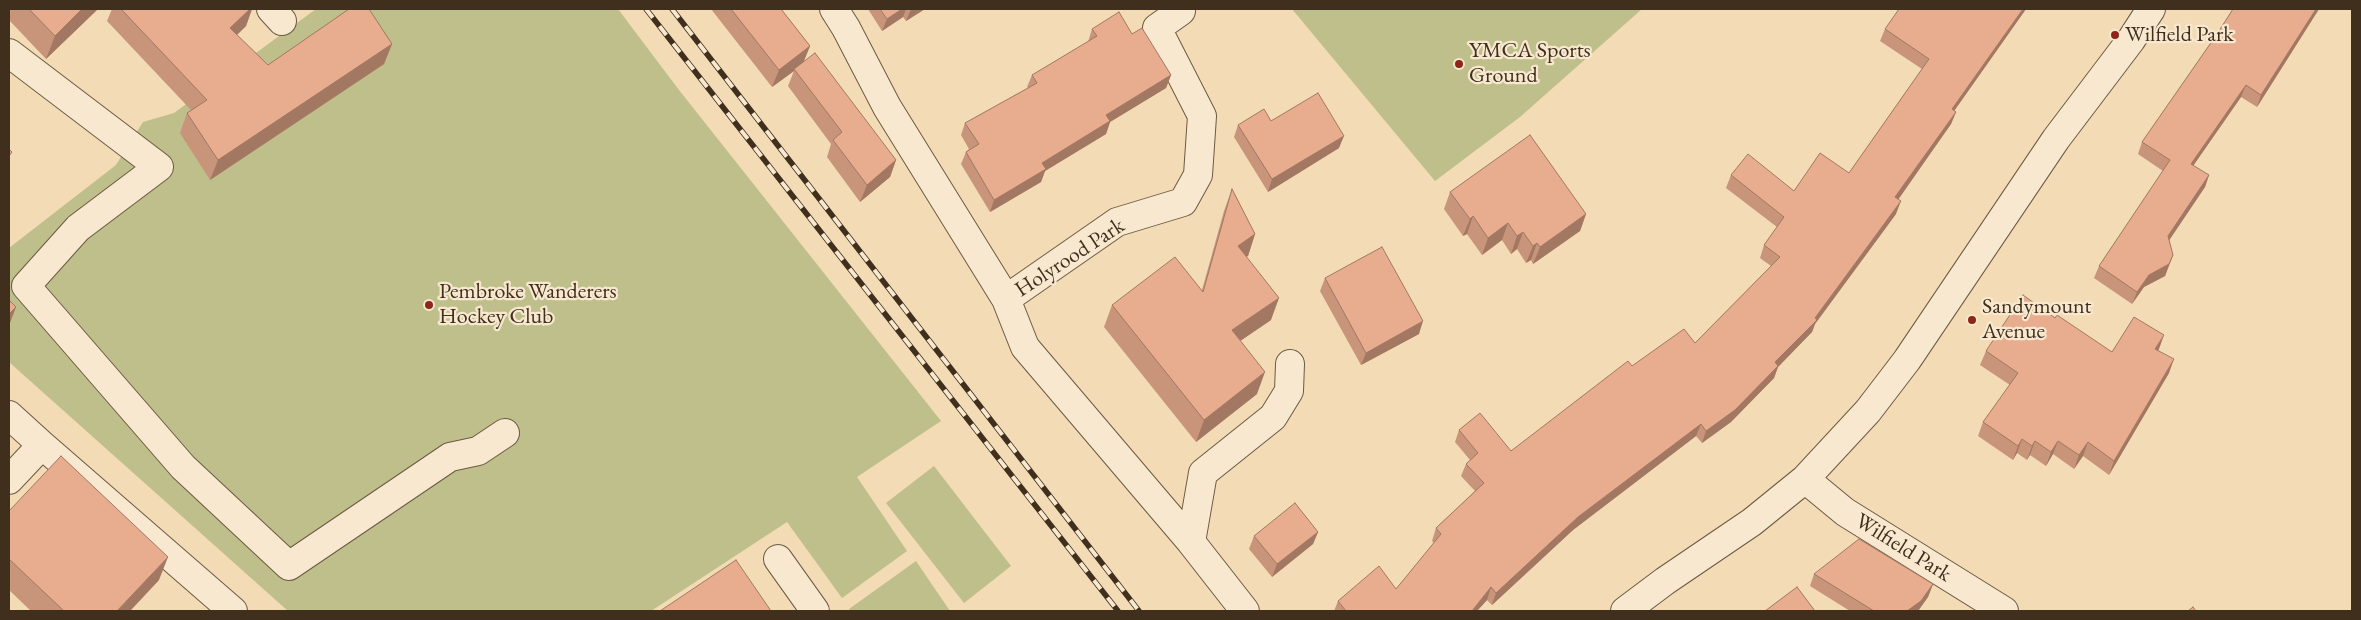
<!DOCTYPE html>
<html>
<head>
<meta charset="utf-8">
<style>
	body { margin:0 }
	#map { position:relative; width:2361px; height:620px; overflow:hidden; background:#f2dbb5; font-family:"EB Garamond",serif }
	canvas { display:block }
	.frame { position:absolute; inset:0; border:10px solid #3f2f1c; pointer-events:none }
</style>
</head>
<body>
<div id="map">
<canvas width="2361" height="620"></canvas>
<div class="frame"></div>
</div>
<script>
const context = document.querySelector('canvas').getContext('2d');
context.lineJoin = 'round';
function fill(path, color) {
  context.fillStyle = color;
  context.fill(path, 'evenodd');
}
function shape(rows) {
  const path = new Path2D();
  for (const r of rows) {
    path.moveTo(r[0], r[1]);
    for (let i = 2; i < r.length; i += 2) path.lineTo(r[i], r[i + 1]);
  }
  return path;
}
function trace(path, color, width, dash) {
  context.strokeStyle = color;
  context.lineWidth = width;
  context.lineCap = dash ? 'butt' : 'round';
  context.setLineDash(dash || []);
  context.stroke(path);
}
function drawText(font, color, halo, rows, align = 'center') {
  context.font = font + ' "EB Garamond",serif';
  context.lineWidth = 4.5;
  context.setLineDash([]);
  context.textBaseline = 'middle';
  context.strokeStyle = halo;
  context.fillStyle = color;
  for (const [text, x, y, turn = 0] of rows) {
    context.save();
    context.translate(x, y);
    context.rotate((+turn || 0) * Math.PI / 180);
    context.textAlign = isNaN(turn) ? turn : align;
    if (halo) context.strokeText(text, 0, 0);
    context.fillText(text, 0, 0);
    context.restore();
  }
}
fill(shape([
	[316,9,618,9,679,90,941,421,857,477,907,551,842,598,787,522,651,611,288,611,9,362,9,248,116,165,143,122,174,113],
	[1292,9,1642,9,1520,117,1435,181],
	[934,466,1011,566,964,603,886,503],
	[916,561,950,611,851,611,849,609]
]), '#bebf8b');
const minor = shape([
	[271,9,282,21],
	[834,9,846,28,887,107,1006,299,1025,347,1191,542,1245,611],
	[9,53,159,167,78,228,26,286,183,467,289,566,450,457,478,451,505,433],
	[1006,299,1117,222,1183,202,1198,175,1202,116,1157,28,1181,11],
	[9,415,42,445],
	[1805,479,1845,512,2004,611],
	[9,480,42,445,233,611],
	[1191,542,1203,473,1273,417,1289,391,1290,364],
	[778,559,815,611],
	[1625,611,1665,581,1752,522,1805,479,1868,411,1907,360,2056,139,2131,40,2151,9]
]);
trace(minor, '#6c5a42', 30);
trace(minor, '#f7e8cf', 28);
const rail = shape([
	[646,9,1118,611],
	[672,9,1139,611]
]);
trace(rail, '#3f2f1c', 5.5);
trace(rail, '#f7e8cf', 4, [11]);
fill(shape([
	[9,9,98,9,46,59,9,20],
	[112,9,252,9,246,26,237,35,268,65,392,44,384,64,210,180,180,133,187,113,191,110,107,21],
	[711,9,781,9,810,46,804,61,896,160,890,177,860,202,827,157,831,144,788,86,794,71,772,87],
	[868,9,925,9,906,21,903,17,882,31],
	[1899,9,2026,9,1954,111,1956,112,1951,124,1898,199,1896,214,1815,324,1812,332,1778,367,1774,378,1731,422,1702,443,1696,436,1573,530,1492,605,1487,600,1477,611,1334,611,1338,601,1396,589,1434,543,1432,541,1436,528,1475,491,1461,476,1466,464,1470,460,1455,442,1459,430,1511,451,1632,366,1695,343,1771,266,1760,258,1764,245,1777,227,1726,188,1731,175,1794,191,1849,173,1922,69,1880,41,1885,29],
	[2233,9,2319,9,2257,107,2241,97,2193,166,2209,175,2205,187,2169,240,2173,255,2165,276,2144,287,2132,304,2094,278,2099,266,2163,171,2138,154,2142,142,2217,34],
	[1092,29,1132,34,1171,75,1166,88,1110,122,1106,134,1045,171,1041,182,990,212,961,164,966,152,969,149,961,135,965,123,1028,88,1027,87,1032,75,1088,42],
	[1271,121,1339,148,1268,192,1234,137,1238,125],
	[1232,189,1255,234,1248,256,1246,256,1271,320,1240,341,1257,394,1196,442,1104,327,1112,305,1202,290,1224,211],
	[1450,192,1586,214,1580,231,1533,264,1531,260,1526,263,1517,249,1511,254,1502,240,1482,255,1467,234,1463,236,1444,209],
	[1325,278,1419,334,1361,365,1320,291],
	[2055,318,2112,352,2159,349,2158,350,2169,373,2109,475,2083,456,2074,469,2053,454,2046,466,2030,455,2027,460,2017,453,2013,460,1978,436,1983,422,2010,385,1980,365,1986,351],
	[9,511,159,580,130,611,31,611,9,590],
	[1318,532,1313,544,1272,577,1249,549,1254,536],
	[1814,574,1933,584,1928,597,1918,611,1850,611,1810,586]
]), '#c8947a');
fill(shape([
	[82,9,98,9,46,59,55,36],
	[250,9,252,9,246,26,223,48,230,28],
	[902,9,906,9,903,17,882,31,887,19],
	[911,9,925,9,906,21],
	[2023,9,2026,9,1947,121,1952,109],
	[2316,9,2319,9,2257,107,2261,95],
	[392,44,384,64,210,180,218,160],
	[810,46,803,63,794,69,794,71,772,87,779,70],
	[1171,75,1166,88,1110,122,1106,134,1045,171,1041,182,990,212,994,200,1042,163,1106,115],
	[2246,85,2241,97,2186,176,2191,164],
	[1956,112,1951,124,1891,210,1895,197],
	[1344,136,1339,148,1268,192,1272,179],
	[896,160,890,177,860,202,867,185],
	[2209,175,2205,187,2164,248,2168,236],
	[1901,201,1896,214,1815,324,1812,332,1778,367,1774,378,1731,422,1702,443,1706,431,1775,362,1815,318],
	[1586,214,1580,231,1533,264,1540,247],
	[1473,216,1467,234,1463,236,1470,219],
	[1508,223,1502,240,1482,255,1488,238],
	[1523,232,1517,249,1511,254,1517,236],
	[1255,234,1248,256,1230,268,1238,246],
	[1537,243,1531,260,1526,263,1533,246],
	[2173,255,2165,276,2144,287,2132,304,2137,292,2149,275],
	[1279,298,1271,320,1224,352,1232,330],
	[16,307,10,323,9,324,9,314],
	[1423,321,1419,334,1361,365,1366,353],
	[2164,335,2159,349,2150,363,2155,349],
	[2174,359,2169,373,2109,475,2114,461],
	[1265,372,1257,394,1196,442,1204,420],
	[1701,424,1696,436,1573,530,1492,605,1496,593,1578,517],
	[2022,439,2017,453,2013,460,2018,446],
	[2035,441,2030,455,2027,460,2032,446],
	[2058,441,2053,454,2046,466,2051,452],
	[2088,442,2083,456,2074,469,2079,455],
	[1318,532,1313,544,1272,577,1277,564],
	[168,557,159,580,130,611,117,611],
	[1933,584,1928,597,1918,611,1907,611],
	[1491,587,1487,600,1477,611,1472,611]
]), '#a27863');
const building = shape([
	[29,9,82,9,55,36,29,9],
	[121,9,250,9,230,28,268,65,349,9,369,9,392,44,218,160,187,113,207,100,121,9],
	[731,9,781,9,810,46,779,70,731,9],
	[880,9,902,9,887,19,880,9],
	[1899,9,2023,9,1952,109,1956,112,1895,197,1901,201,1815,318,1817,320,1775,362,1778,366,1735,410,1706,431,1701,424,1578,517,1496,593,1491,587,1472,611,1346,611,1338,601,1379,566,1396,589,1441,534,1436,528,1484,483,1466,464,1478,453,1459,430,1480,413,1511,451,1628,361,1632,366,1684,329,1695,343,1780,257,1764,245,1784,217,1731,175,1748,154,1794,191,1820,153,1849,173,1929,59,1885,29,1899,9],
	[2233,9,2316,9,2261,95,2246,85,2191,164,2209,175,2168,236,2173,255,2169,264,2149,275,2137,292,2099,266,2170,160,2142,142,2217,34,2233,9],
	[1119,12,1132,34,1142,28,1171,75,1106,115,1110,121,1042,163,1046,169,994,200,966,152,979,144,965,123,1037,83,1032,75,1097,36,1092,29,1119,12],
	[815,53,896,160,867,185,833,140,842,132,794,69,815,53],
	[1318,93,1344,136,1272,179,1238,125,1264,109,1271,121,1318,93],
	[1530,135,1586,214,1540,247,1537,243,1533,246,1523,232,1517,236,1508,223,1488,238,1473,216,1470,219,1450,192,1530,135],
	[9,149,12,152,9,156,9,149],
	[1232,189,1255,234,1238,246,1279,298,1232,330,1265,372,1204,420,1112,305,1175,257,1203,292,1232,189],
	[1382,247,1423,321,1366,353,1325,278,1382,247],
	[2023,295,2055,318,2057,315,2112,352,2134,317,2164,335,2155,349,2174,359,2114,461,2088,442,2079,455,2058,441,2051,452,2035,441,2032,446,2022,439,2018,446,1983,422,2018,373,1986,351,2023,295],
	[9,300,16,307,9,314,9,300],
	[61,456,168,557,117,611,64,611,9,559,9,511,61,456],
	[1295,503,1318,532,1277,564,1254,536,1295,503],
	[1859,539,1933,584,1921,601,1907,611,1874,611,1814,574,1859,539],
	[736,560,771,611,660,611,736,560],
	[1797,587,1815,611,1765,611,1797,587],
	[2193,607,2196,611,2188,611,2193,607]
]);
fill(building, '#e8ac8e');
trace(building, '#a27863', 1);
for (const [x, y, r, color] of [
	[2115,35,5,"#8f2418"],
	[1459,64,5,"#8f2418"],
	[429,305,5,"#8f2418"],
	[1972,320,5,"#8f2418"]
]) {
  const dot = new Path2D();
  dot.arc(x, y, r, 0, 2 * Math.PI);
  context.fillStyle = color;
  context.fill(dot);
  trace(dot, '#f7e8cf', 2);
}
drawText('22px', '#3f2f1c', '#f7e8cf', [
	["Wilfield Park",2125,35],
	["YMCA Sports",1469,51],
	["Ground",1469,76],
	["Pembroke Wanderers",439,292],
	["Hockey Club",439,317],
	["Sandymount",1982,307],
	["Avenue",1982,332]
], 'left');
drawText('22px', '#3f2f1c', '#f7e8cf', [
	["Holyrood Park",1070,258,-33],
	["Wilfield Park",1903,548,32]
]);
</script>
</body>
</html>
